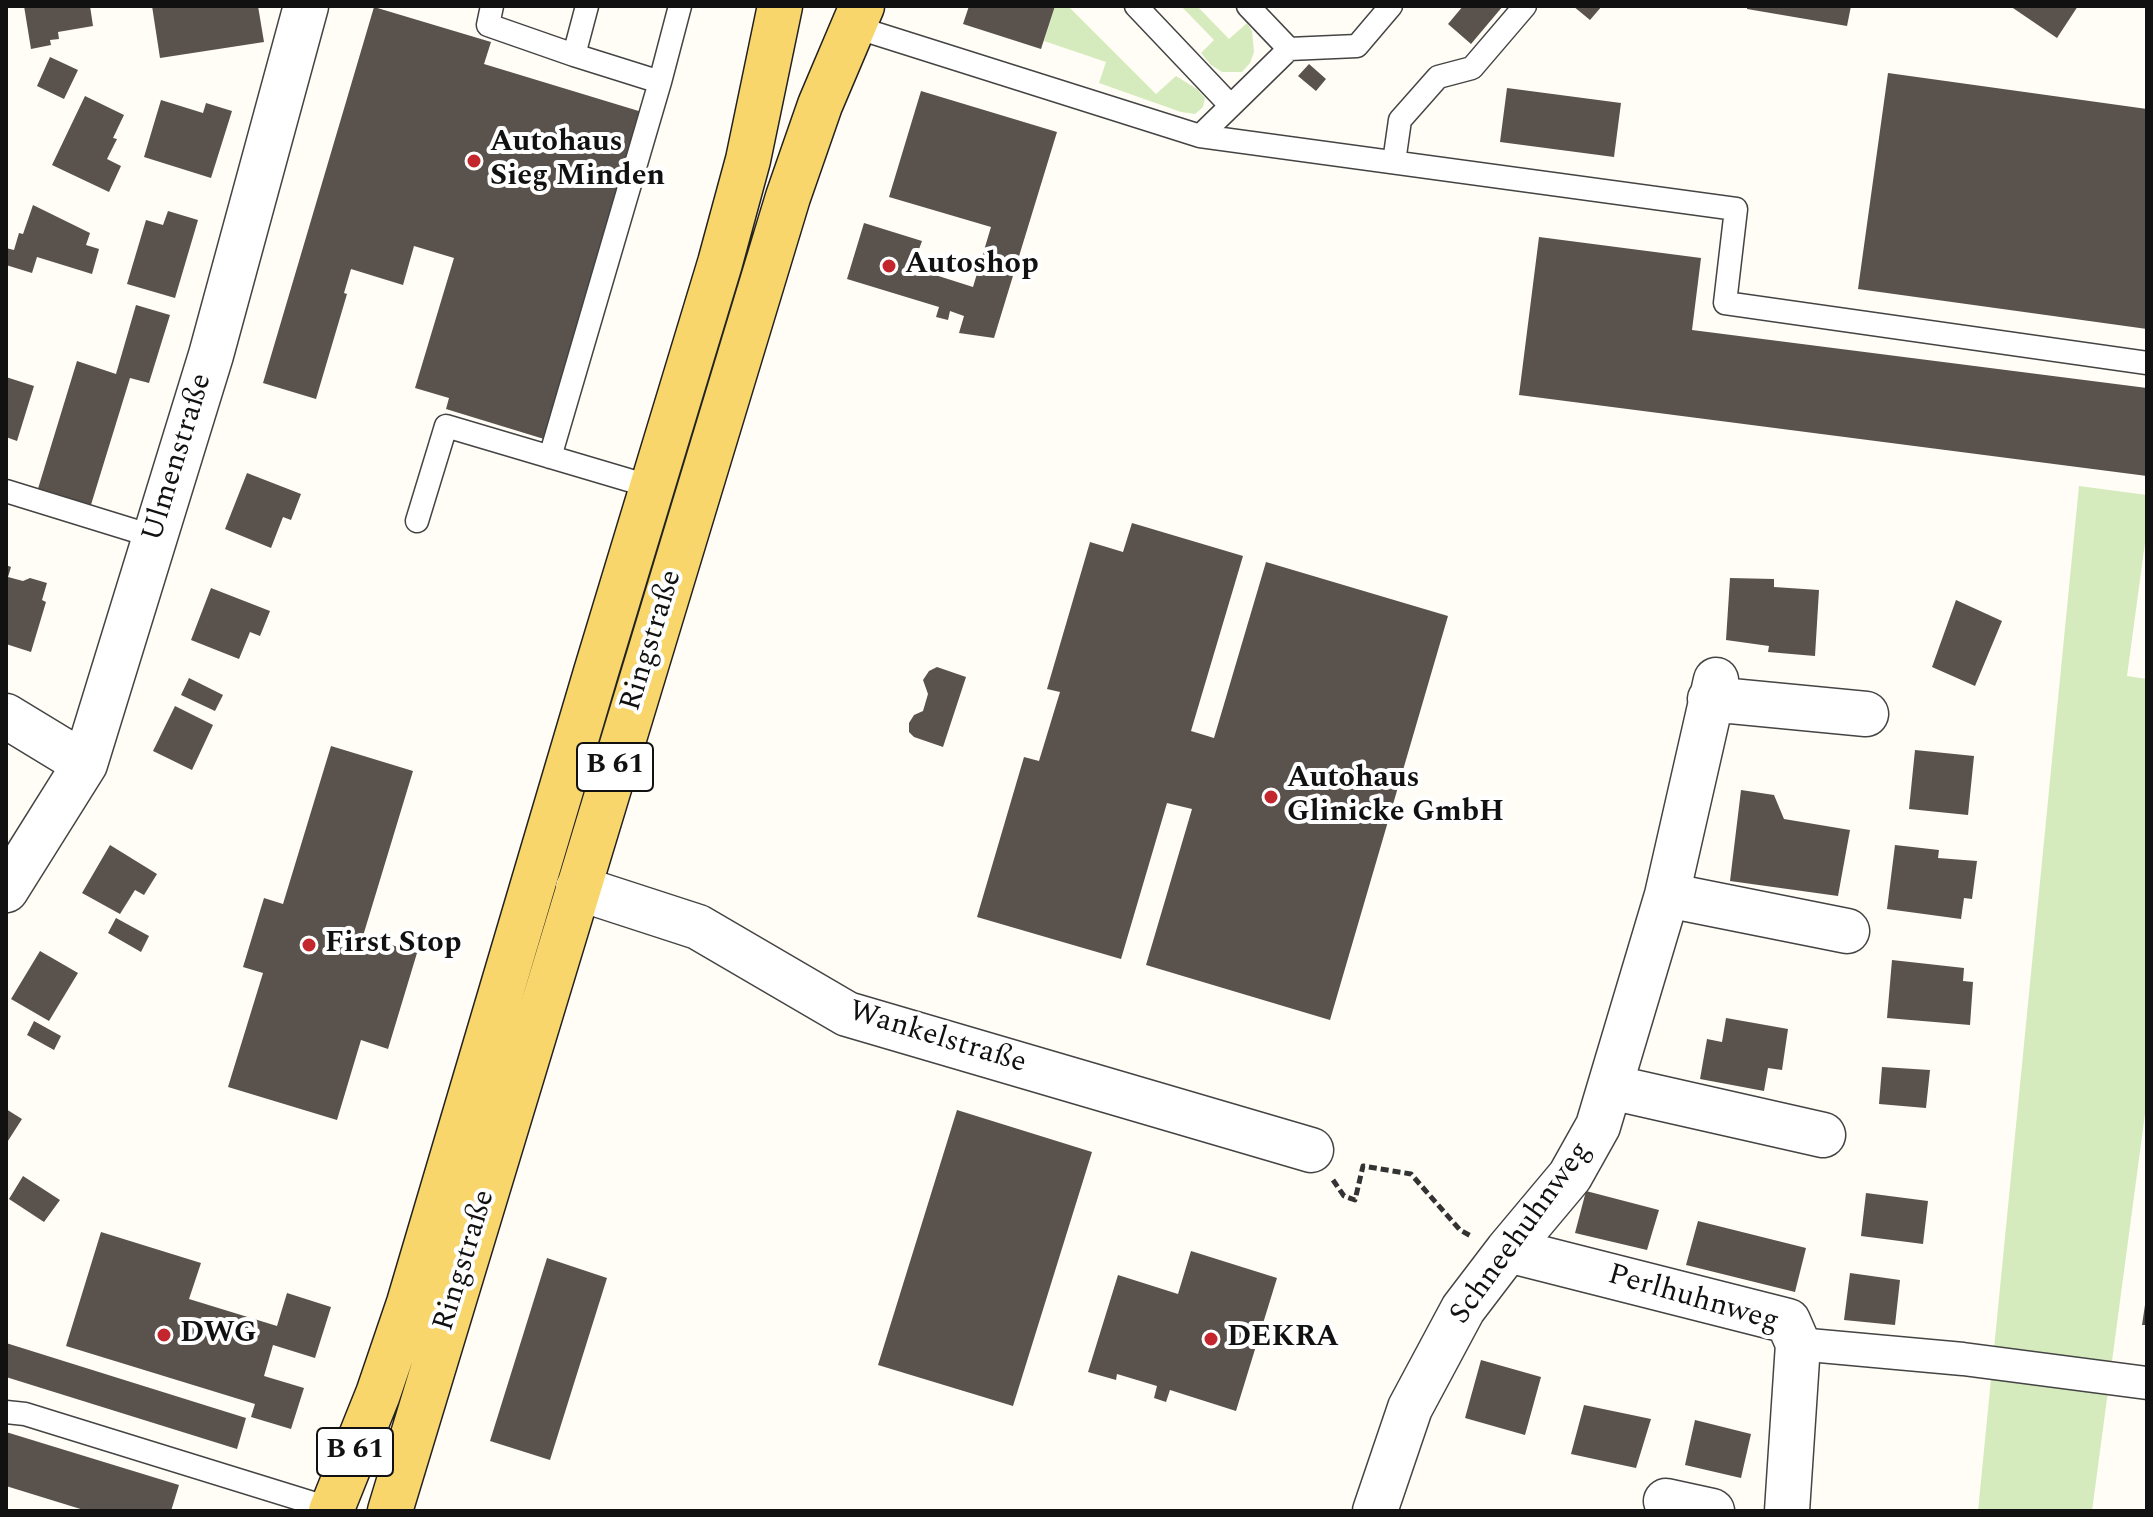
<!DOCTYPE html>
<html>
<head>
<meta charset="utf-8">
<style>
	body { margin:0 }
	#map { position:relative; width:2153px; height:1517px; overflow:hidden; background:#fffdf5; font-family:Spectral,serif }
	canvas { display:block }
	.frame { position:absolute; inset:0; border:8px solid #111; pointer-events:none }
</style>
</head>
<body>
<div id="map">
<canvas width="2153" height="1517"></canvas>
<div class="frame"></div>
</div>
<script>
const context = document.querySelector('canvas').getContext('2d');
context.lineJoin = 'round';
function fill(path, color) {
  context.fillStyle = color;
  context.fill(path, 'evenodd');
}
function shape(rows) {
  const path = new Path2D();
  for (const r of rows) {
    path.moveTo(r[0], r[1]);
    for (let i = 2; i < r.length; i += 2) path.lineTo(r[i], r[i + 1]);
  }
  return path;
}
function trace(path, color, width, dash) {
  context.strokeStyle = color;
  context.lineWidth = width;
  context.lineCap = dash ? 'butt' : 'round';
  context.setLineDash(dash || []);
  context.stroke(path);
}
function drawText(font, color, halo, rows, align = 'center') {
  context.font = font + ' Spectral,serif';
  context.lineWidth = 8;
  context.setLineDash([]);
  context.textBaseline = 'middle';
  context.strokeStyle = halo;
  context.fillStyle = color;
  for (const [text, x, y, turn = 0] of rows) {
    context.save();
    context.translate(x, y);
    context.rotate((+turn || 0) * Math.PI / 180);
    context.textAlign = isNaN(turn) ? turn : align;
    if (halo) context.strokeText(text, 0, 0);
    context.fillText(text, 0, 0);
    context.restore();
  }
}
fill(shape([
	[1055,6,1068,6,1156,94,1176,76,1197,89,1205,98,1203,107,1195,114,1181,112,1099,83,1106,62,1044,41],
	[1181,6,1197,6,1229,39,1247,23,1252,31,1254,52,1250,63,1242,72,1222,72,1211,65,1201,53,1214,40],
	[2079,486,2147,495,2147,528,2127,676,2147,679,2147,1099,2092,1511,1978,1511]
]), '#d5ebbd');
fill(shape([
	[24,6,90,6,93,26,58,32,59,39,50,40,51,45,31,49],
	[152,6,258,6,264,42,160,58],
	[969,6,1055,6,1041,49,963,24],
	[1463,6,1503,6,1471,44,1448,24],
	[1573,6,1602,6,1590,20],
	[1747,6,1851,6,1847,26,1747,9],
	[2010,6,2078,6,2057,38],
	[374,7,491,42,484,64,642,112,544,439,446,409,449,398,415,388,454,258,414,246,403,285,351,269,344,293,347,294,316,399,263,383],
	[50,57,78,70,64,99,37,86],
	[1309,64,1326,79,1316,91,1298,76],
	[1888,73,2147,109,2147,329,1858,289],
	[1507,88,1621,103,1614,157,1500,142],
	[921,91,1057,132,994,338,959,333,964,316,950,311,948,320,936,317,939,307,847,279,864,223,922,241,914,263,909,261,907,266,973,287,991,227,889,197],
	[85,96,124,115,113,138,117,139,107,159,121,166,109,192,52,165],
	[161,100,203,113,206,103,232,111,211,178,144,157],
	[33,205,90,233,86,245,99,249,92,274,37,257,32,273,6,265,6,248,14,250,19,233,23,234],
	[168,211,198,220,175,298,127,284,146,220,163,225],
	[1539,237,1701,258,1692,330,2147,388,2147,476,1519,395],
	[136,305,170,315,149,383,130,378,90,508,37,492,77,361,116,374],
	[6,377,34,386,17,441,6,437],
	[247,473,301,494,291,520,283,517,271,548,225,529],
	[1132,523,1243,556,1191,731,1214,738,1266,562,1448,616,1330,1020,1146,965,1192,809,1167,803,1121,959,977,917,1024,757,1039,761,1060,692,1047,689,1090,542,1123,552],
	[6,565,11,567,8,577,23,581,30,578,47,583,42,600,46,602,31,652,6,644],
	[1730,578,1774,579,1774,587,1819,590,1815,656,1768,652,1769,646,1726,640],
	[211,588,270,611,260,636,250,632,239,659,191,640],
	[1956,600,2002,621,1975,686,1932,667],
	[937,667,966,677,943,747,914,737,909,732,909,723,914,715,923,711,928,694,923,680,929,671],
	[189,678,223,695,215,711,181,695],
	[175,706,213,725,192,770,153,751],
	[331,746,413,771,363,936,417,953,388,1049,361,1040,337,1120,228,1087,263,973,243,967,264,898,283,904],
	[1915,750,1974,756,1968,815,1909,809],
	[1741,790,1774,795,1784,819,1850,830,1838,896,1730,881],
	[110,845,157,874,144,895,135,890,120,914,82,893],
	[1895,845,1939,850,1938,858,1977,861,1972,899,1964,898,1961,919,1887,909],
	[116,918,149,936,141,952,108,933],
	[40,951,78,973,49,1021,11,999],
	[1892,960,1964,968,1963,981,1973,982,1970,1025,1887,1018],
	[1726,1018,1788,1029,1782,1070,1768,1068,1764,1091,1700,1079,1707,1039,1722,1042],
	[34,1021,61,1036,54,1050,27,1035],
	[1882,1067,1930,1070,1926,1108,1879,1104],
	[6,1109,22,1119,6,1144],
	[957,1110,1092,1152,1013,1406,878,1365],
	[23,1176,60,1200,44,1222,9,1199],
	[1586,1191,1659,1210,1647,1250,1575,1233],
	[1866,1193,1928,1201,1923,1244,1861,1236],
	[1698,1221,1806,1248,1795,1292,1686,1265],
	[101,1232,201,1263,189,1299,277,1326,287,1293,331,1307,315,1358,273,1345,264,1376,304,1388,291,1429,251,1417,255,1404,66,1346],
	[1191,1251,1277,1278,1236,1411,1170,1390,1166,1402,1154,1398,1157,1386,1117,1374,1116,1380,1088,1372,1118,1275,1178,1294],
	[547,1258,607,1278,550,1460,490,1441],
	[1850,1273,1900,1280,1895,1325,1844,1320],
	[2145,1305,2147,1305,2147,1325,2142,1325],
	[6,1343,246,1418,237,1449,6,1377],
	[1481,1360,1541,1377,1525,1435,1465,1418],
	[1584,1405,1651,1419,1636,1468,1571,1454],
	[1695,1420,1751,1434,1741,1478,1685,1465],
	[6,1432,179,1485,171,1511,87,1511,6,1486]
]), '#5a524d');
const service = shape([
	[492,6,488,25,574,55,587,6],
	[1136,6,1230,105],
	[1248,6,1289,49],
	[852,26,1200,136,1289,49,1357,46,1391,6],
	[574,55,660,82],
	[1200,136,1736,209,1725,303,2147,363],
	[1394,162,1400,120,1438,77,1472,68,1525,6],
	[550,457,660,82,680,6],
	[6,491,155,537],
	[417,521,446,426,652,487],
	[6,1412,25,1414,332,1509]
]);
const pedestrian = shape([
	[1798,1344,1963,1359,2147,1383]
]);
const minor = shape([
	[1710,699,1866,714],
	[6,716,85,764],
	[578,888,698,927,847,1014,1311,1150],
	[6,890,85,764,211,355,306,6],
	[1667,895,1847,931],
	[1611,1087,1823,1135],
	[1508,1250,1788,1321,1798,1344,1787,1511],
	[1666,1501,1712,1511],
	[1375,1511,1410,1408,1463,1309,1508,1250,1570,1176,1598,1126,1667,895,1716,680]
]);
const primary = shape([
	[331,1511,378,1394,409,1303,596,672,720,263,748,160,780,6],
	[390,1511,788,197,820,105,862,6]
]);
trace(service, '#444', 25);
trace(pedestrian, '#444', 35);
trace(minor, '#444', 47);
trace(primary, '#222', 47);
trace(shape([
	[1333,1180,1344,1196,1355,1200,1363,1166,1411,1174,1460,1230,1471,1236]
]), '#333', 5, [8, 4]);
trace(service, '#fff', 22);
trace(pedestrian, '#fff', 32);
trace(minor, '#fff', 44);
trace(primary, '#f9d66b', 44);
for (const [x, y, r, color] of [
	[474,161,8,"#c4262e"],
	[889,266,8,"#c4262e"],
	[1271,797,8,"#c4262e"],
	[309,945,8,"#c4262e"],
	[164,1335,8,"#c4262e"],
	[1211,1339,8,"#c4262e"]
]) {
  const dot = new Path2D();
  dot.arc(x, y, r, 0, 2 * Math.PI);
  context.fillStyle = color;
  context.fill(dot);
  trace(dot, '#fff', 3);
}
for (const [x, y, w] of [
	[615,767,76],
	[355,1452,76]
]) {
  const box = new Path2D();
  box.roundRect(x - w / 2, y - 24, w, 48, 6);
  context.fillStyle = '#fff';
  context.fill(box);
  trace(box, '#111', 2);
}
drawText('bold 28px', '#111', null, [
	["B 61",615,767],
	["B 61",355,1452]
]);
drawText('bold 30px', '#111', '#fff', [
	["Autohaus",490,144],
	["Sieg Minden",490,178],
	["Autoshop",905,266],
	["Autohaus",1287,780],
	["Glinicke GmbH",1287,814],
	["First Stop",325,945],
	["DWG",180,1335],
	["DEKRA",1227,1339]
], 'left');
drawText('30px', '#111', '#fff', [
	["Ulmenstraße",179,458,-73],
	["Ringstraße",653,641,-73],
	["Wankelstraße",937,1039,17],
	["Schneehuhnweg",1522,1234,-54],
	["Ringstraße",466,1261,-73],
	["Perlhuhnweg",1693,1300,16]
]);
</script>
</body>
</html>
